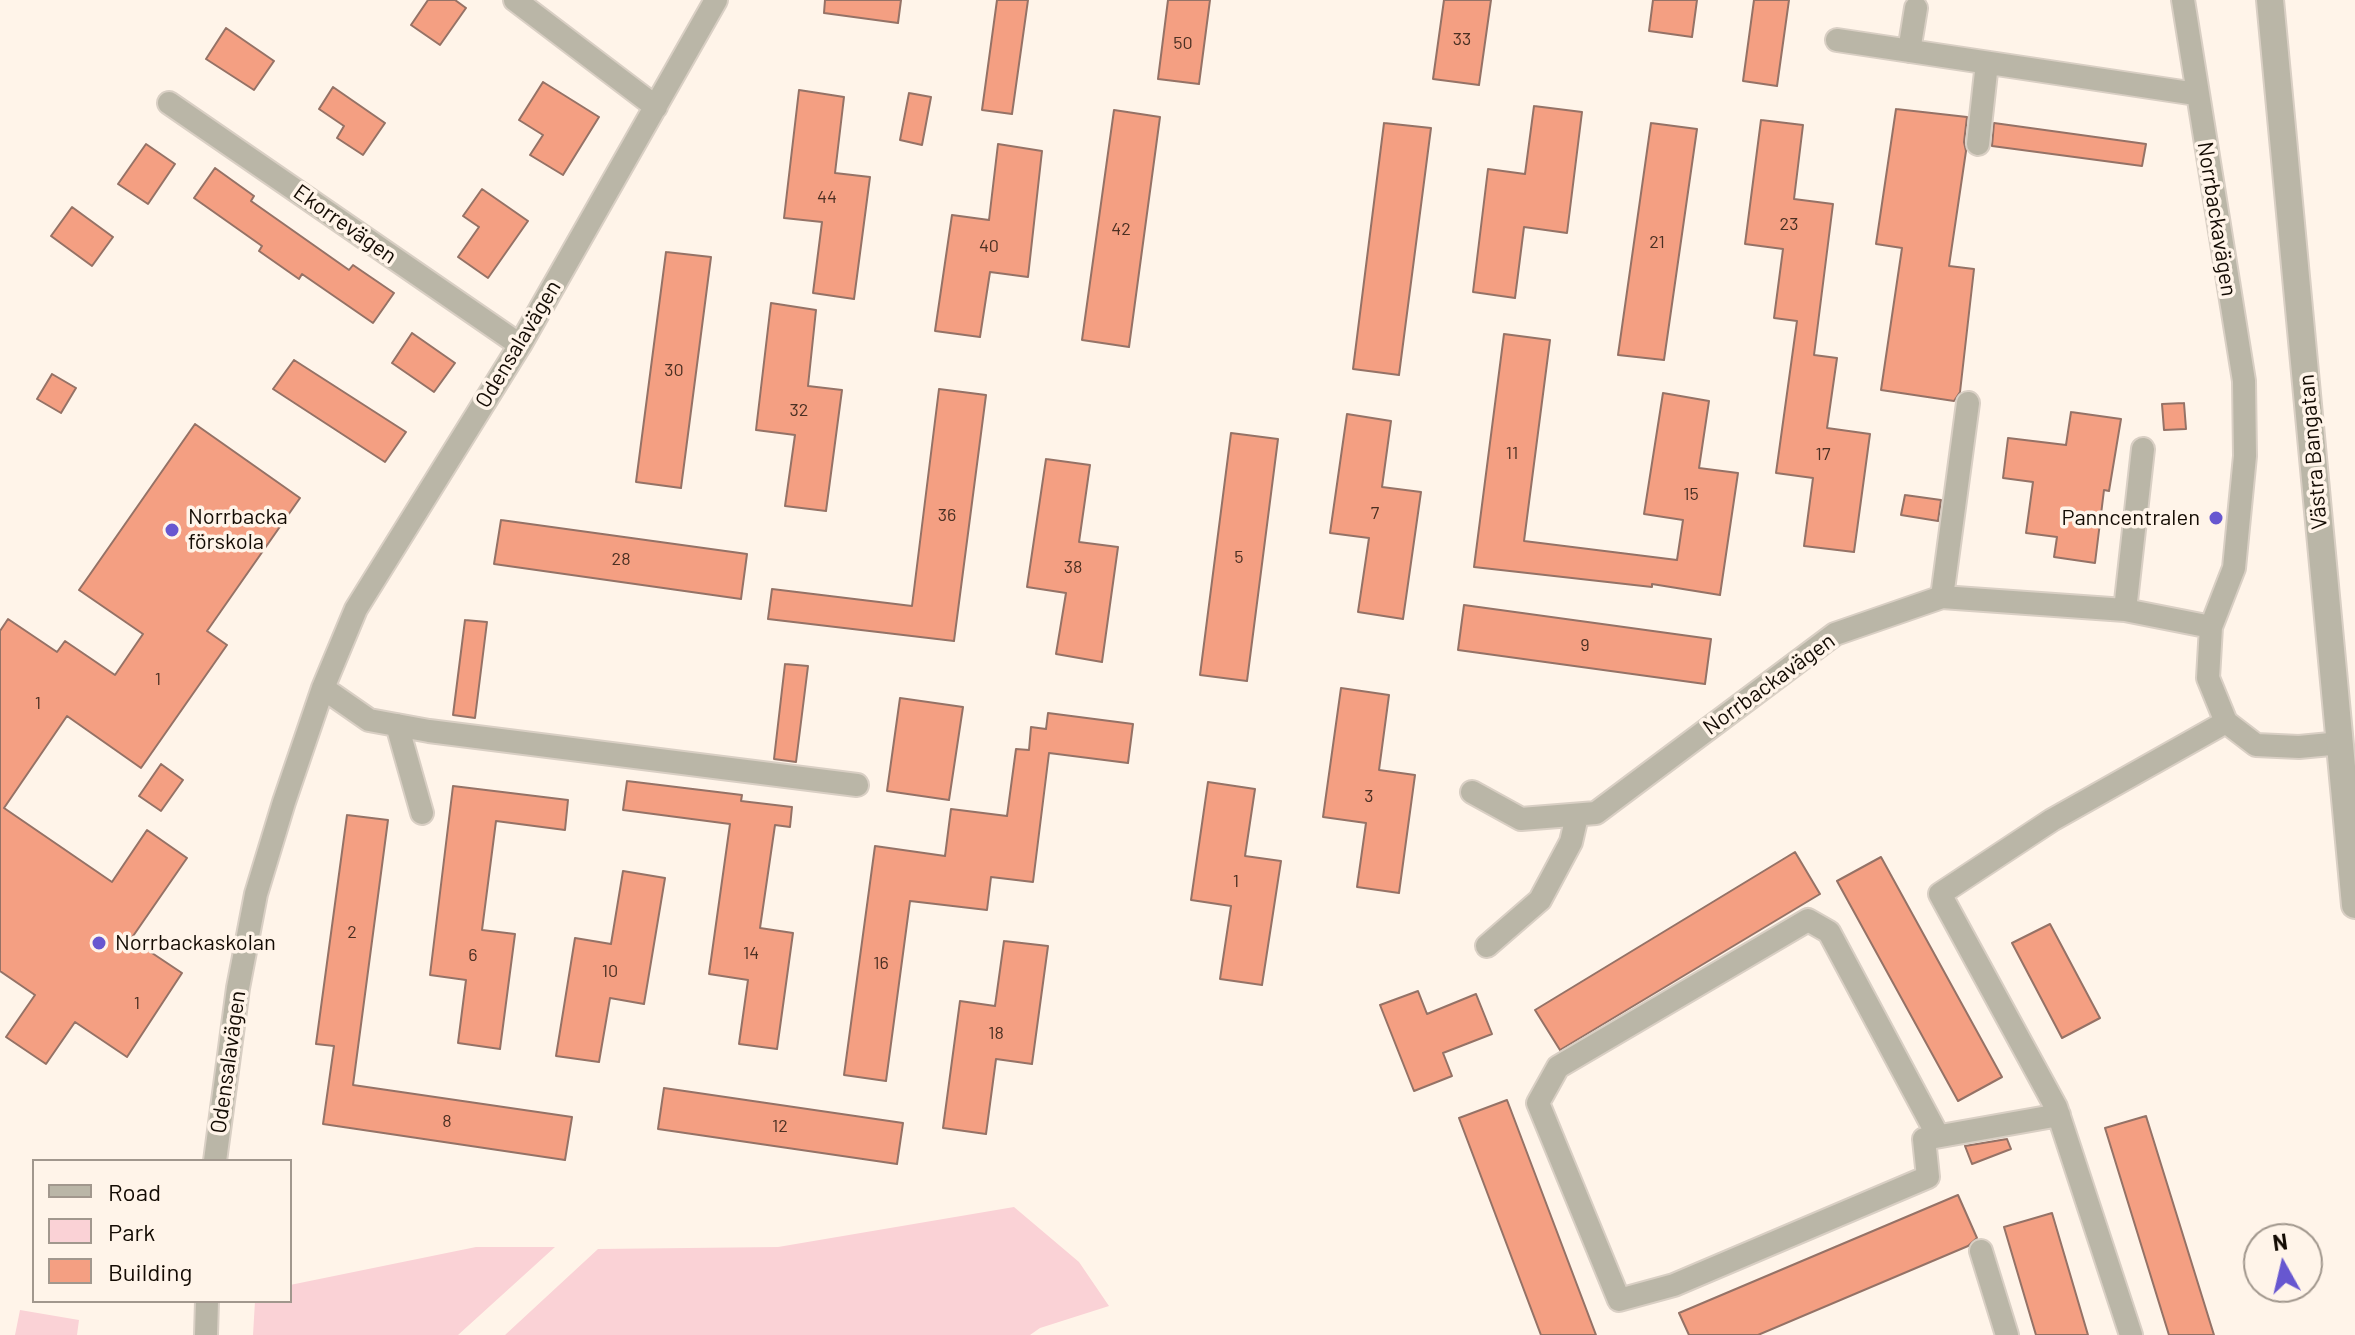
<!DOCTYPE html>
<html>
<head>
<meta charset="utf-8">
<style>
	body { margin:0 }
	#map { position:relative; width:2355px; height:1335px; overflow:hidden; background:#fff4e9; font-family:Barlow,sans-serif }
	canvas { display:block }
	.legend { position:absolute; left:32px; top:1159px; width:260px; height:144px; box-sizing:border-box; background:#fff4e9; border:2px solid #a1978d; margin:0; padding:10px 14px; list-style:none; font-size:24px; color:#130b03 }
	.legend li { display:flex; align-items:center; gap:16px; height:40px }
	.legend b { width:40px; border:2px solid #a1978d }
	.north { position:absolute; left:2243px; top:1223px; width:80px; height:80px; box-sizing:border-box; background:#fff4e9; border:2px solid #a1978d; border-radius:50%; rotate:352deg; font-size:22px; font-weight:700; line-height:32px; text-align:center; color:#130b03 }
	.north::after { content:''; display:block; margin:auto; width:28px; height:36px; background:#6757d0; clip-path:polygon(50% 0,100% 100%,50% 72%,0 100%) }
</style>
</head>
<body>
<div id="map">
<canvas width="2355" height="1335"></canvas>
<ul class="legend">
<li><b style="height:10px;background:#bab6a7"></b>Road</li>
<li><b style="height:22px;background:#fad2d6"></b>Park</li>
<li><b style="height:22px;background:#f49f82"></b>Building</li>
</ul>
<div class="north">N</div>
</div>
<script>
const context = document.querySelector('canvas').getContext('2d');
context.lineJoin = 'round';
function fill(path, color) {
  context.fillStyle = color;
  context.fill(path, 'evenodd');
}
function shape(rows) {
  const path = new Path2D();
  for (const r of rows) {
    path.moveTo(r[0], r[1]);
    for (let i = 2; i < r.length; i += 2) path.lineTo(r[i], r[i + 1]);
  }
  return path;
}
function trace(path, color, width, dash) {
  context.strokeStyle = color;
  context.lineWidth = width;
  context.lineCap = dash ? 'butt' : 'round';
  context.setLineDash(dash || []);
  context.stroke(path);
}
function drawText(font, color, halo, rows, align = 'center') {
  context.font = font + ' Barlow,sans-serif';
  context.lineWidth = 7;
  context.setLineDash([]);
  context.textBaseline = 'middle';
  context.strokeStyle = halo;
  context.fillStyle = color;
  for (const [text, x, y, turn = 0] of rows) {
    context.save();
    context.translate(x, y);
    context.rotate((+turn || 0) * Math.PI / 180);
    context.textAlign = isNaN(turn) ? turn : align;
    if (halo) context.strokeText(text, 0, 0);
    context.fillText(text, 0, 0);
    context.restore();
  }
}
fill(shape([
	[1014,1207,1079,1262,1109,1306,1040,1328,1030,1335,505,1335,598,1249,778,1247],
	[476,1247,555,1247,458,1335,253,1335,255,1301,290,1301,290,1285],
	[20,1310,79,1320,77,1335,15,1335]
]), '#fad2d6');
const building = shape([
	[428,0,455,0,466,8,440,45,411,25,428,0],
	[825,0,901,0,898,23,824,13,825,0],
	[997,0,1028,0,1012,114,982,110,997,0],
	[1168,0,1210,0,1199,84,1158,79,1168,0],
	[1444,0,1491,0,1479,85,1433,79,1444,0],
	[1653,0,1697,0,1692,37,1649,31,1653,0],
	[1754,0,1789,0,1777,86,1743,81,1754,0],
	[226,28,274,61,254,90,206,59,226,28],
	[543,82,599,117,563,175,530,155,543,135,519,120,543,82],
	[333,87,385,123,363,155,337,138,344,126,319,109,333,87],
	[799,90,844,97,835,173,870,177,854,299,813,293,822,222,784,218,799,90],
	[909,93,931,97,922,145,900,140,909,93],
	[1534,106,1582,112,1567,233,1524,227,1515,298,1473,292,1488,169,1525,174,1534,106],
	[1896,109,1967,117,1964,142,1966,151,1949,266,1974,269,1960,392,1954,401,1881,390,1902,248,1876,244,1896,109],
	[1114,110,1160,117,1129,347,1082,340,1114,110],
	[1761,120,1803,125,1794,199,1833,204,1814,355,1837,358,1827,428,1870,434,1854,552,1804,546,1813,478,1776,473,1797,321,1774,318,1783,249,1745,244,1761,120],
	[1384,123,1431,128,1399,375,1353,369,1384,123],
	[1651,123,1697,129,1664,360,1618,355,1651,123],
	[1994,123,2146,144,2142,166,1992,146,1994,123],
	[146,144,175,164,148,204,118,184,146,144],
	[998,144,1042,151,1028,277,990,272,980,337,935,331,952,215,989,220,998,144],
	[215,168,254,196,251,201,349,270,353,265,394,293,373,323,302,274,299,279,259,251,262,246,194,198,215,168],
	[482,189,528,221,488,278,458,257,479,227,463,216,482,189],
	[72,207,113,237,92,266,51,236,72,207],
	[666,252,711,257,681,488,636,482,666,252],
	[771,303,816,310,808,386,842,390,826,511,785,506,795,435,756,430,771,303],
	[412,333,455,363,434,392,392,363,412,333],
	[1504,334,1550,340,1524,541,1677,560,1683,520,1644,514,1663,393,1709,401,1699,468,1738,473,1720,595,1652,584,1652,587,1474,567,1504,334],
	[294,360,406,432,385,462,273,389,294,360],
	[52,374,76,388,61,413,37,399,52,374],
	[939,389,986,395,954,641,768,619,772,589,912,606,939,389],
	[2184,403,2186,429,2164,430,2162,404,2184,403],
	[2071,412,2121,419,2109,491,2104,490,2095,563,2054,557,2057,537,2026,533,2033,482,2003,478,2008,438,2066,445,2071,412],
	[1347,414,1391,421,1382,487,1421,492,1403,619,1358,612,1369,538,1330,533,1347,414],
	[195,424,300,498,207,631,227,645,141,768,67,716,4,808,112,882,147,830,187,858,131,939,182,973,127,1057,75,1022,46,1064,6,1037,35,995,0,971,0,631,8,619,57,652,65,641,115,675,143,634,79,590,195,424],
	[1231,433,1278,439,1247,681,1200,675,1231,433],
	[1046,459,1090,465,1079,542,1118,547,1102,662,1056,654,1066,593,1027,587,1046,459],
	[1905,495,1941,500,1938,521,1901,515,1905,495],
	[501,520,747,554,741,599,494,564,501,520],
	[1464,605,1711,639,1705,684,1458,650,1464,605],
	[465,620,487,622,475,718,453,715,465,620],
	[785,664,808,666,796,762,774,759,785,664],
	[1341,688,1389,695,1379,770,1415,775,1399,893,1357,887,1366,823,1323,817,1341,688],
	[900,698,963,707,949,800,887,791,900,698],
	[1048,713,1133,724,1128,763,1049,753,1033,882,991,877,987,910,910,901,886,1081,844,1075,875,846,945,856,951,809,1007,816,1016,749,1029,750,1031,727,1046,729,1048,713],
	[161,764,183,780,161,811,139,796,161,764],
	[627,781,742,795,741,801,792,807,790,827,775,825,760,928,793,933,777,1049,739,1044,748,980,709,974,730,824,623,810,627,781],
	[1208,782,1255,789,1245,856,1281,861,1262,985,1220,979,1231,906,1191,900,1208,782],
	[453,786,568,800,565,830,496,821,482,930,515,934,500,1049,458,1043,466,980,430,975,453,786],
	[347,815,388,820,353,1085,572,1117,565,1160,323,1124,334,1046,316,1044,347,815],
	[1795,852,1820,894,1560,1050,1535,1010,1795,852],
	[1881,857,2002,1077,1958,1101,1837,881,1881,857],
	[623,871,665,878,644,1004,610,998,599,1062,556,1056,575,938,611,944,623,871],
	[2050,924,2100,1018,2062,1038,2012,943,2050,924],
	[1004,941,1048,946,1032,1064,996,1059,986,1134,943,1128,960,1001,995,1006,1004,941],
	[1418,991,1427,1014,1476,994,1492,1034,1443,1053,1452,1076,1414,1091,1380,1005,1418,991],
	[664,1088,903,1123,897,1164,658,1129,664,1088],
	[1507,1100,1596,1335,1541,1335,1459,1118,1507,1100],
	[2146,1116,2214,1335,2169,1335,2105,1128,2146,1116],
	[2007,1139,2011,1149,1972,1164,1965,1146,2007,1139],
	[1958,1195,1977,1238,1968,1246,1758,1335,1689,1335,1679,1313,1958,1195],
	[2052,1213,2088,1335,2036,1335,2004,1227,2052,1213]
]);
fill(building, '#f49f82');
trace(building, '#957266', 2);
const minor = shape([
	[515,0,656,107],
	[2183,0,2244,381,2245,456,2234,568,2211,627,2208,678,2226,722,2256,745,2299,747,2341,743],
	[1837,40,2196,94],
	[1909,51,1916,8],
	[169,103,520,345],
	[1978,144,1987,63],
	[1942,597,1968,403],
	[2125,610,2143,449],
	[323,688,369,720,429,731,857,785],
	[397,725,422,813],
	[1472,792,1521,819,1596,813,1835,634,1942,597,2125,610,2211,627],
	[1487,946,1540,900,1571,842,1577,816],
	[1938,1136,1829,932,1808,920,1558,1067,1538,1103,1619,1300,1674,1285,1928,1177,1924,1139,2059,1115],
	[215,1161,238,988,256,894,284,802,323,688,356,609,520,345,716,0],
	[1981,1251,2007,1335],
	[206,1335,207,1301],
	[2131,1335,2056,1107,1940,894,2052,820,2226,722]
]);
const tertiary = shape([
	[2270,0,2355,905]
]);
trace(minor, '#d9cfc4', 26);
trace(tertiary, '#d9cfc4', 30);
trace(minor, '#bab6a7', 22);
trace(tertiary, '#bab6a7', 26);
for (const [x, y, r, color] of [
	[2216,518,8,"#6757d0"],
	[172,530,8,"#6757d0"],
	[99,943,8,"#6757d0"]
]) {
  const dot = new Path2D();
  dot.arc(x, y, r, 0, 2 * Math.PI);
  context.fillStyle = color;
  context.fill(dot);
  trace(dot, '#fff4e9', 3);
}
drawText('18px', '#4b3023', null, [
	["33",1462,39],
	["50",1183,43],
	["44",827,197],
	["23",1789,224],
	["42",1121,229],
	["21",1657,242],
	["40",989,246],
	["30",674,370],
	["32",799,410],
	["11",1512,453],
	["17",1823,454],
	["15",1691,494],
	["7",1375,513],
	["36",947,515],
	["5",1239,557],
	["28",621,559],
	["38",1073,567],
	["9",1585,645],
	["1",158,679],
	["1",38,703],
	["3",1369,796],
	["1",1236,881],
	["2",352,932],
	["14",751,953],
	["6",473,955],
	["16",881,963],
	["10",610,971],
	["1",137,1003],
	["18",996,1033],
	["8",447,1121],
	["12",780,1126]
]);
drawText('22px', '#130b03', '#fff4e9', [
	["Norrbackavägen",2217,219,81],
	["Ekorrevägen",345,224,35],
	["Odensalavägen",518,344,-59],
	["Västra Bangatan",2313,452,-95],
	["Norrbackavägen",1769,684,-36],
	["Odensalavägen",228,1062,-82]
]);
drawText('22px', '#130b03', '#fff4e9', [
	["Norrbacka",188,517],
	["förskola",188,542],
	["Panncentralen",2200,518,"right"],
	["Norrbackaskolan",115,943]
], 'left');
</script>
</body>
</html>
